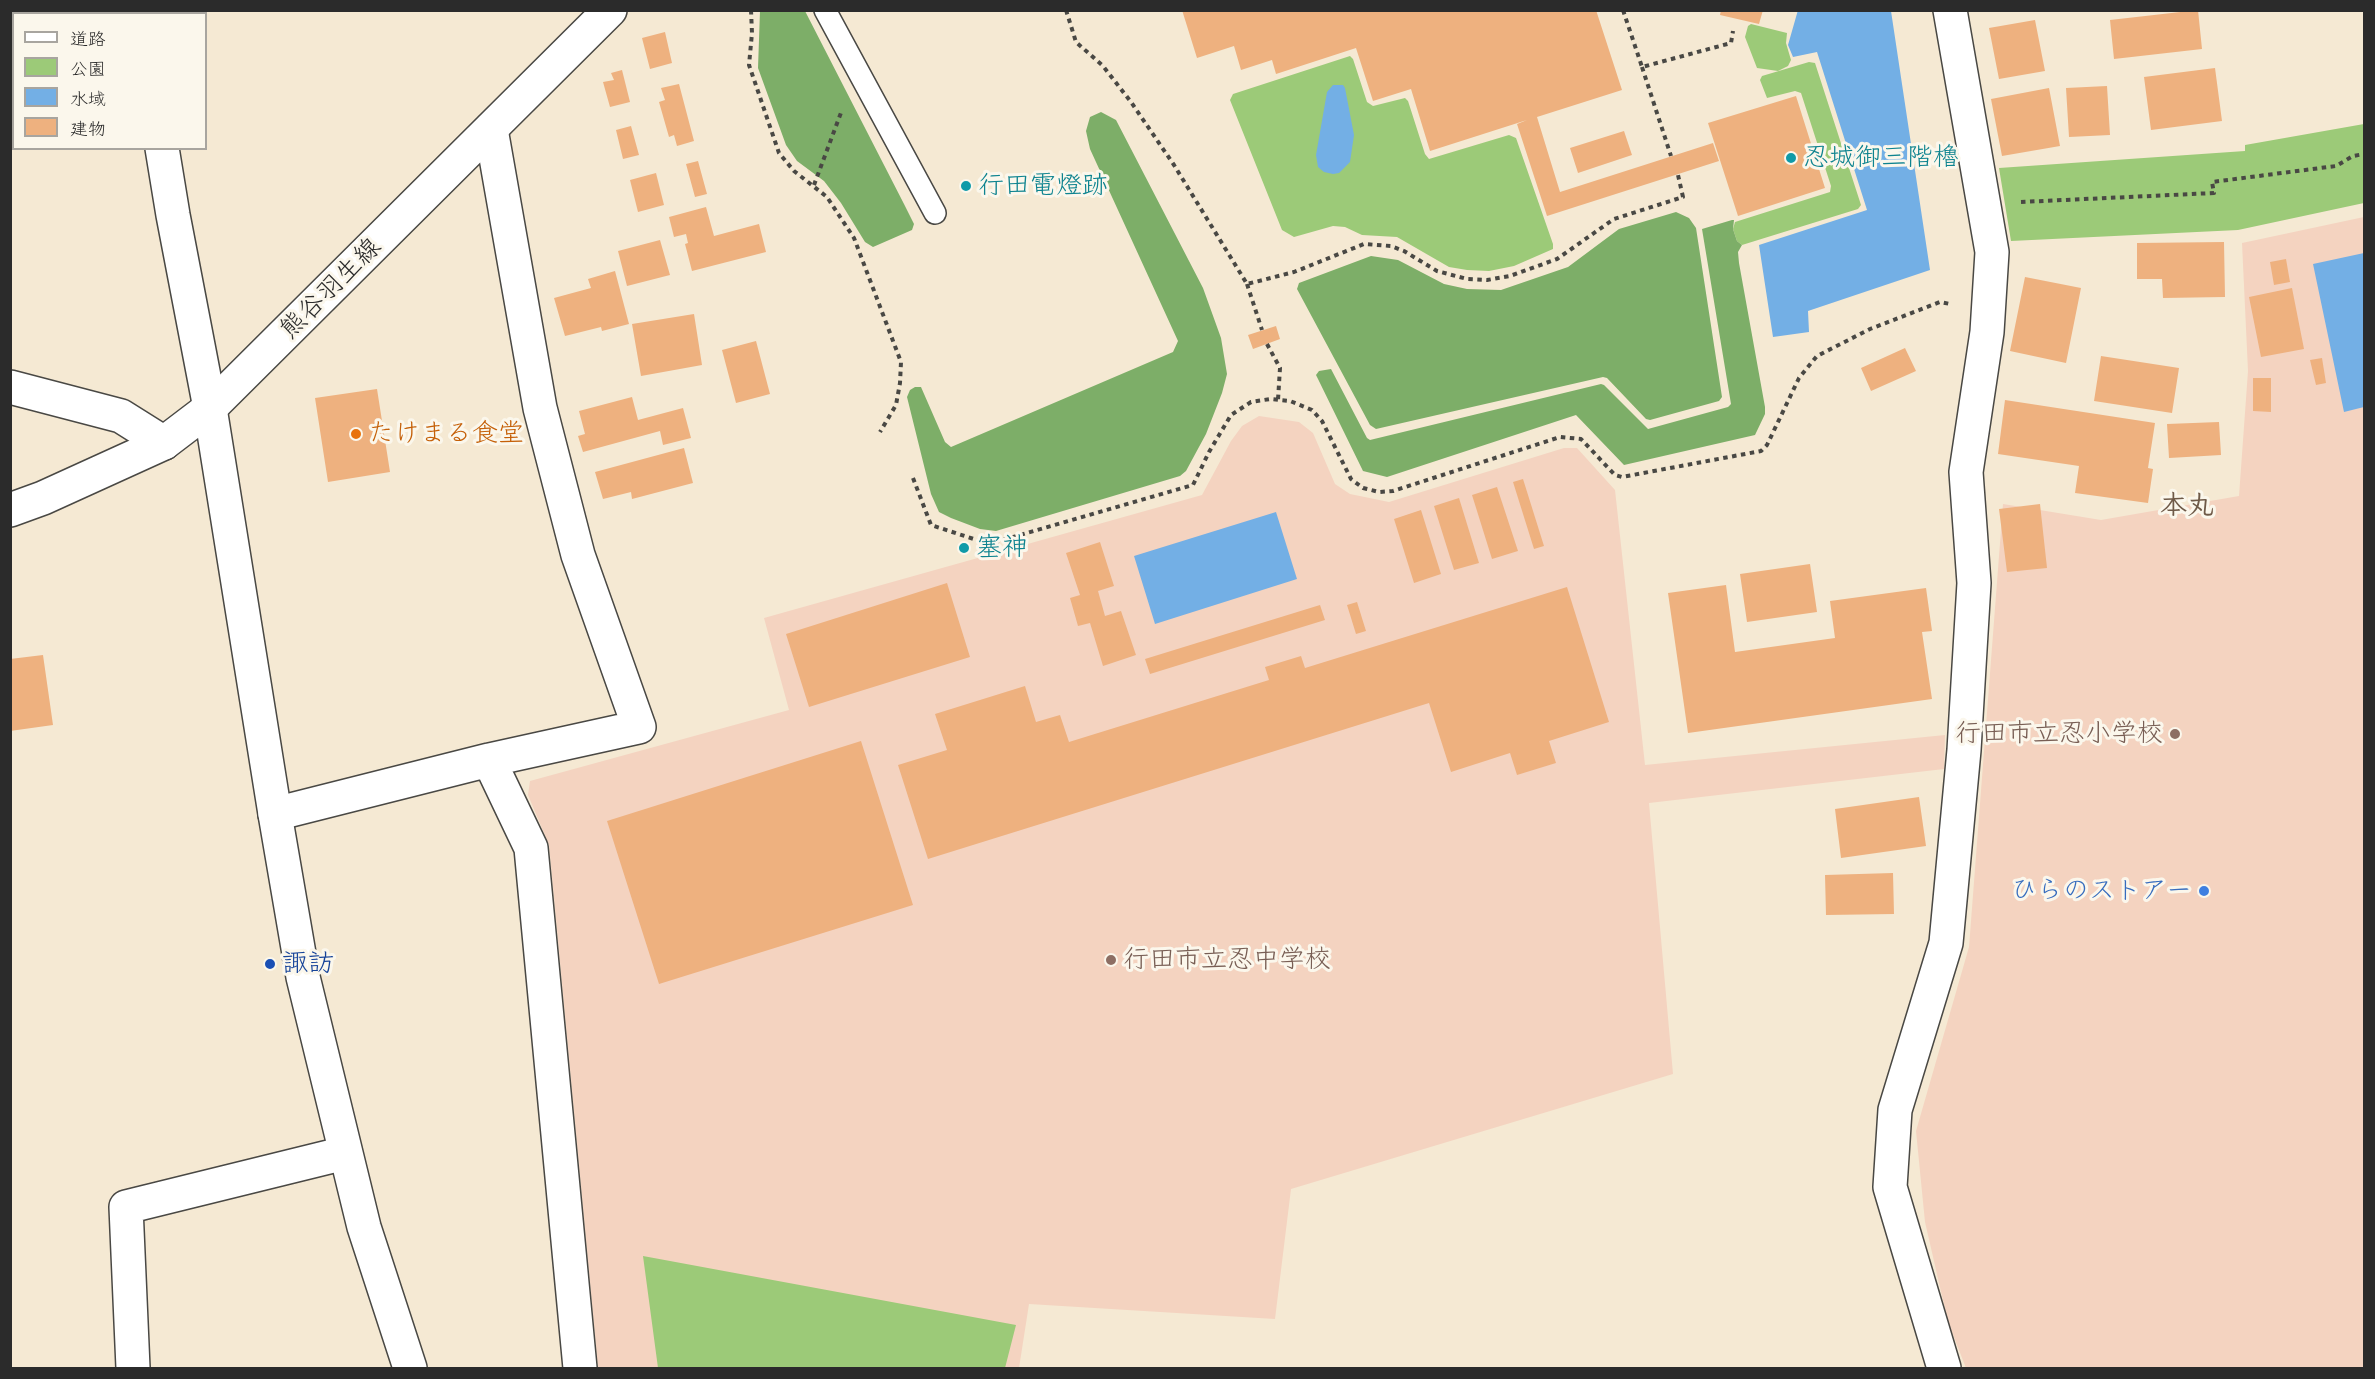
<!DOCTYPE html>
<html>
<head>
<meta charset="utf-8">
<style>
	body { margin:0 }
	#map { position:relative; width:2375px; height:1379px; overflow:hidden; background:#f5e9d3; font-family:Caveat,"Klee One",sans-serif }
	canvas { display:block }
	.frame { position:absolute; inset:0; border:12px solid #2b2b2b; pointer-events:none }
	.legend { position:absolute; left:12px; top:12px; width:195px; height:138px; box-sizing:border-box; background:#fbf7ec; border:2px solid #a8a59f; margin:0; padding:8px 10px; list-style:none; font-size:18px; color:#2b2b2b }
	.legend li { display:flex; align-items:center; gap:12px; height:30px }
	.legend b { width:30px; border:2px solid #a8a59f }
</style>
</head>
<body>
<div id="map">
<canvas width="2375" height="1379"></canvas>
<div class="frame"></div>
<ul class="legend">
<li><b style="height:8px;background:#fff"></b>道路</li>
<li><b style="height:16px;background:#9cca78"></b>公園</li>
<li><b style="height:16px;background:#73afe5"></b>水域</li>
<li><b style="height:16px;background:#eeb17f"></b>建物</li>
</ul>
</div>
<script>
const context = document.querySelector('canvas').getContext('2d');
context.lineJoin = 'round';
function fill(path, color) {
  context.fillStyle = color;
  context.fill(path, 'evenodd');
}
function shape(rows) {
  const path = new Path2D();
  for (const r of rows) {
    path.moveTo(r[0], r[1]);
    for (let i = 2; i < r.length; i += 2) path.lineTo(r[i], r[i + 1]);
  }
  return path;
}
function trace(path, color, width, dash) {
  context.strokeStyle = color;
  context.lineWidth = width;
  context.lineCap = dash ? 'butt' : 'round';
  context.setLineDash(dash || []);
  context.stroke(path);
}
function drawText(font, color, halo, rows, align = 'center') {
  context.font = font + ' Caveat,"Klee One",sans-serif';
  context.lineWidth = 6;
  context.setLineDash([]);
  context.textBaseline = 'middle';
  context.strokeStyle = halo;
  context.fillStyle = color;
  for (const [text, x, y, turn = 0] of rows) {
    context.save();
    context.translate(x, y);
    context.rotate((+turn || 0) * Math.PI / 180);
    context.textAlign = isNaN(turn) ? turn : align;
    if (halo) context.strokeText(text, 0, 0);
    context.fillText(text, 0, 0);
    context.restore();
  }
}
fill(shape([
	[2364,217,2364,1368,1966,1368,1948,1322,1925,1222,1916,1131,1969,947,2003,504,2101,520,2239,496,2248,371,2242,243],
	[1259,416,1299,422,1313,433,1335,484,1350,494,1389,502,1564,448,1577,448,1615,490,1645,765,1945,735,1944,769,1649,803,1673,1074,1291,1189,1275,1319,1029,1304,1019,1368,598,1368,549,845,528,795,530,781,789,710,764,618,1202,495,1231,441,1242,426]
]), '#f4d3c0');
fill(shape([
	[1751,24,1787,33,1786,43,1791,60,1788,66,1778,71,1757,68,1745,37,1748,26],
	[1350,56,1353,59,1367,102,1373,106,1405,98,1408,101,1425,154,1429,159,1509,135,1516,138,1553,244,1553,249,1514,266,1489,271,1467,270,1449,267,1397,237,1362,235,1345,227,1333,226,1294,237,1282,230,1230,100,1233,94],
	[1809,62,1815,63,1861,205,1858,209,1742,245,1737,241,1733,229,1735,222,1830,192,1831,186,1801,93,1795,91,1767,98,1760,80,1762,76],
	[2364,124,2364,203,2238,230,2011,241,1999,168,2245,151,2245,145],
	[643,1256,1016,1325,1005,1368,658,1368]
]), '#9cca78');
fill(shape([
	[760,11,805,11,904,204,914,224,912,230,873,247,865,242,841,203,824,181,797,161,786,145,758,68],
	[1101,112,1116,120,1203,288,1221,338,1227,374,1222,393,1206,434,1186,471,1180,476,996,531,980,529,951,518,939,512,931,494,907,397,910,390,915,387,921,387,945,442,951,447,1173,352,1178,341,1090,149,1086,131,1090,117],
	[1676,212,1689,218,1696,228,1722,397,1719,401,1650,420,1646,419,1607,378,1603,377,1376,429,1370,425,1297,289,1299,283,1371,256,1398,260,1444,284,1467,289,1501,290,1568,267,1619,229],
	[1732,220,1734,220,1733,229,1737,241,1742,245,1738,252,1739,263,1765,407,1765,414,1755,435,1624,465,1576,415,1387,477,1363,471,1318,379,1316,375,1319,371,1331,369,1367,438,1370,440,1601,384,1604,385,1648,429,1728,407,1731,404,1702,229]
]), '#7dae68');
fill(shape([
	[1798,10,1891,11,1930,270,1808,311,1809,332,1773,337,1759,245,1867,210,1817,52,1793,57,1788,45],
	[1333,85,1343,85,1345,88,1354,135,1350,162,1339,173,1333,174,1324,172,1318,167,1316,155,1327,92],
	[2364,253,2364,407,2344,412,2313,264],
	[1276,512,1297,579,1155,624,1134,556]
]), '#73afe5');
fill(shape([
	[1182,10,1596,10,1622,90,1537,117,1560,192,1713,143,1719,161,1547,216,1517,124,1527,120,1430,151,1411,89,1373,101,1356,48,1276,74,1272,60,1241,70,1234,46,1197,58],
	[1721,10,1763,10,1759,24,1720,15],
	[2198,10,2202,49,2114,59,2110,20],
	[2035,20,2045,71,1999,79,1989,28],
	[665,32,672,63,650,69,642,38],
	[2215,68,2222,121,2151,130,2144,77],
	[622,70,630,102,610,107,603,82,614,80,611,73],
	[679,84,694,141,677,146,674,135,669,137,659,102,665,100,661,88],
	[2107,86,2110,135,2069,137,2066,88],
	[2049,88,2060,146,2002,156,1991,99],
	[1796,96,1825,188,1738,216,1708,123],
	[631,126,639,155,623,159,616,130],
	[1624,131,1632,155,1578,173,1570,148],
	[698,161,707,194,695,197,686,164],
	[656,173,664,205,638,212,630,180],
	[706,207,714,236,759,224,766,252,692,271,685,244,688,243,686,234,674,237,669,217],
	[660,240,670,275,627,286,618,251],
	[2224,242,2225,297,2163,298,2162,279,2137,279,2137,243],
	[2286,259,2290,282,2274,285,2270,262],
	[615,271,629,324,602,331,601,327,565,336,554,298,591,288,588,279],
	[2025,277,2081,288,2066,363,2010,351],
	[2292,288,2304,349,2261,357,2249,297],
	[694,314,702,365,641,376,632,324],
	[1276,326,1280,339,1253,349,1248,335],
	[756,341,770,394,736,403,722,350],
	[1905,348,1916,371,1871,391,1861,368],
	[2101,356,2179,368,2172,413,2094,401],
	[2322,358,2326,383,2316,385,2310,360],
	[2253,378,2271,378,2271,412,2253,411],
	[377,389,390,472,328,482,315,398],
	[632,397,638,420,683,408,691,438,663,445,660,431,583,452,578,436,585,434,579,411],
	[2005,400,2155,423,2148,468,2153,469,2148,503,2075,493,2079,466,1998,454],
	[2219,422,2221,455,2169,458,2167,424],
	[684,448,693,483,632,499,631,492,603,499,595,472],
	[1523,479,1544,546,1534,549,1513,482],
	[1497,487,1518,551,1492,559,1472,495],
	[1459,498,1479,563,1454,570,1434,506],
	[2040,504,2047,568,2007,572,1999,509],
	[1421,510,1441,574,1414,583,1394,519],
	[1100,542,1114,586,1098,591,1105,616,1121,611,1136,655,1103,666,1090,623,1078,626,1070,598,1080,595,1066,553],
	[1810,564,1817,612,1747,622,1740,574],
	[947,583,970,657,809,707,786,634],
	[1726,585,1735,652,1835,638,1830,601,1926,588,1932,631,1922,632,1932,699,1688,733,1668,593],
	[1567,587,1609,722,1549,741,1556,763,1517,775,1510,753,1451,772,1429,703,928,859,898,765,947,750,935,714,1025,686,1036,722,1060,715,1069,742,1269,680,1265,667,1301,656,1305,668],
	[1357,602,1366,631,1356,634,1347,605],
	[1320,605,1325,620,1150,674,1145,659],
	[43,655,53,725,10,731,10,659],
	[861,741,913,905,659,984,607,821],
	[1919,797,1926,846,1841,858,1835,809],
	[1893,873,1894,914,1826,915,1825,875]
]), '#eeb17f');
const service = shape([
	[825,10,935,213]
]);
const minor = shape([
	[10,128,14,129],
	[10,387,121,416,164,443],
	[489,760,531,848,580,1368],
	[275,814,489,760,639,727,578,555,540,408,491,129],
	[133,1368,126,1207,345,1153],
	[1944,1368,1890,1187,1895,1110,1946,943,1964,750,1974,583,1966,472,1987,332,1992,252,1950,10]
]);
const tertiary = shape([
	[164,14,164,10],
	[162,148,173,215,210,408,275,814,303,977,364,1227,410,1368]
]);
const secondary = shape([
	[10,510,43,498,164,443,210,408,610,10]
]);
trace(service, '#494844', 24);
trace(minor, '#494844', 36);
trace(tertiary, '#494844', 36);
trace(secondary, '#494844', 36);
trace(shape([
	[751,10,752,33,749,65,779,153,794,171,827,197,854,238,901,362,900,383,896,405,880,432],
	[1066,10,1076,42,1103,66,1131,102,1174,165,1247,284,1294,272,1364,244,1391,246,1404,251,1437,271,1467,279,1487,280,1510,276,1557,259,1614,219,1683,197,1678,175],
	[1623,10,1642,67,1731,43,1733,31],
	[1642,67,1671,156],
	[814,185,842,110],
	[2021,202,2214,193,2212,182,2336,166,2353,156,2364,154],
	[1247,284,1262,330],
	[1267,344,1280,368,1278,400],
	[913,478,931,525,989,544,1193,485,1209,452,1231,415,1251,402,1270,399,1290,401,1312,410,1322,421,1351,479,1363,488,1379,492,1393,491,1560,437,1581,439,1615,475,1622,477,1761,451,1767,445,1799,378,1817,356,1870,329,1940,302,1950,304]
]), '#494844', 4, [4.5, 4.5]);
trace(service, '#fff', 21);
trace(minor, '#fff', 33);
trace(tertiary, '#fff', 33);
trace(secondary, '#fff', 33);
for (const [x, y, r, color] of [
	[1791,158,6,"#0f9aa8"],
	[966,186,6,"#0f9aa8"],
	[356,434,6,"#e8710a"],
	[964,548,6,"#0f9aa8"],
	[2175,734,6,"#8d6e63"],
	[2204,891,6,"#3f7fe0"],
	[1111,960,6,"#8d6e63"],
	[270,964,6,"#1a4fb4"]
]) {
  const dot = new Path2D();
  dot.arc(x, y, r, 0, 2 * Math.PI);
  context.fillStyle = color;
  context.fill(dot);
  trace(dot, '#fbf7ec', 2);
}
drawText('26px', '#0d838f', '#fbf7ec', [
	["忍城御三階櫓",1803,158],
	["行田電燈跡",978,186],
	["塞神",976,548]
], 'left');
drawText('26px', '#2b2b2b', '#fbf7ec', [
	["熊谷羽生線",331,289,-45]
]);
drawText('26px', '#c56008', '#fbf7ec', [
	["たけまる食堂",368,434]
], 'left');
drawText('26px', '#785e54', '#fbf7ec', [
	["行田市立忍小学校",2163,734],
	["行田市立忍中学校",1123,960,"left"]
], 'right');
drawText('26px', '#366cbe', '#fbf7ec', [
	["ひらのストアー",2192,891]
], 'right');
drawText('26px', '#164399', '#fbf7ec', [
	["諏訪",282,964]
], 'left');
drawText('bold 27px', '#6f5a48', '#fbf7ec', [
	["本丸",2187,507]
]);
</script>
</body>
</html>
